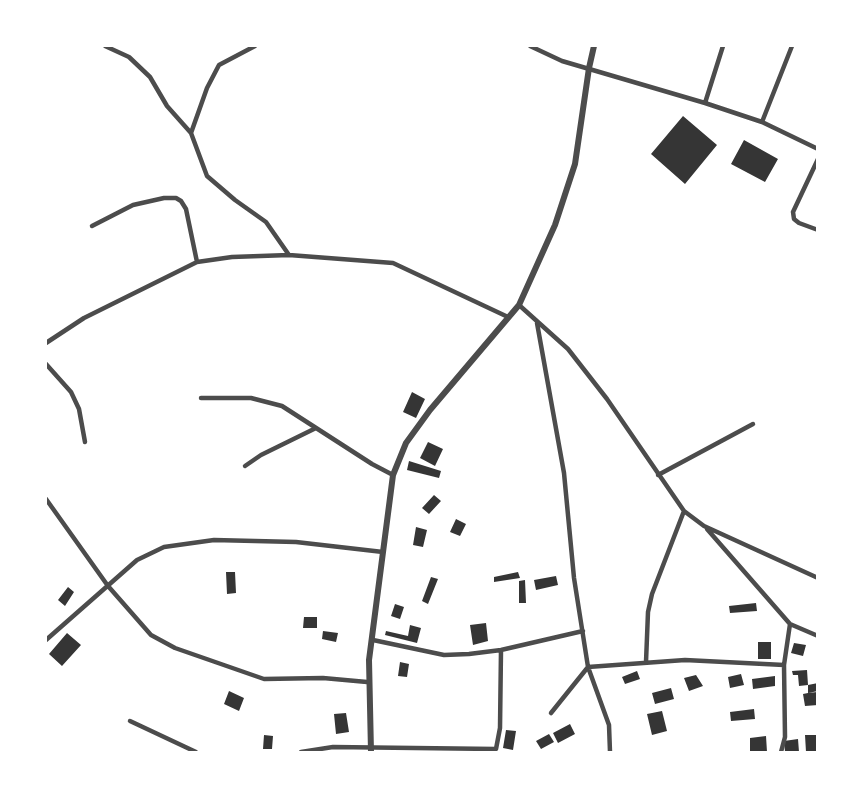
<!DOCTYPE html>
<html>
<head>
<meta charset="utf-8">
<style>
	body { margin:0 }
	#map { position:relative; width:863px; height:798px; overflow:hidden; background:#fff; font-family:"Archivo Narrow",sans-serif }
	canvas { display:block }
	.frame { position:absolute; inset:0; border:47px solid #fff; pointer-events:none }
</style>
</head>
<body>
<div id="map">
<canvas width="863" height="798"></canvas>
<div class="frame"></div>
</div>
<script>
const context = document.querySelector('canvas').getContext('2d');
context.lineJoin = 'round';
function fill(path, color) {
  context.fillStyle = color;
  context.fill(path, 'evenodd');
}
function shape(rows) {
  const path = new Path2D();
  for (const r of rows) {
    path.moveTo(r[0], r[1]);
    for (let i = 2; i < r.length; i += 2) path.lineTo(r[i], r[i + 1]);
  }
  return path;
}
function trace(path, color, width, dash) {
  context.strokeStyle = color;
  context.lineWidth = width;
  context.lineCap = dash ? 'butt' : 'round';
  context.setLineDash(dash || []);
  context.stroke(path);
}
fill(shape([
	[683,116,717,145,685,184,651,154],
	[744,140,778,159,765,182,731,164],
	[412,392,425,399,416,418,403,412],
	[428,442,443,449,435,466,420,458],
	[409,461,441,471,439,478,407,470],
	[434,495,441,501,429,514,422,508],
	[456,519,466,524,460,536,450,532],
	[416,527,427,530,423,547,413,545],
	[226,572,235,572,236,593,227,594],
	[518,572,520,578,494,582,494,577],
	[556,576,558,585,536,590,534,580],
	[431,577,438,579,428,604,422,601],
	[525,580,526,603,519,603,519,581],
	[68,587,74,592,65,606,58,600],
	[756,603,757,611,730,613,729,606],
	[395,604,404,607,400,619,391,616],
	[304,617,317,617,317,628,303,628],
	[486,623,488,641,473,645,470,625],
	[410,625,421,628,417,643,385,635,386,631,408,636],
	[323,631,338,633,336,642,322,639],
	[67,633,81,645,62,666,49,654],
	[758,642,771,642,771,659,758,659],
	[794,643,806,645,803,656,791,653],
	[400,662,409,664,407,677,398,676],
	[807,670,808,685,799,686,798,675,793,675,792,671],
	[637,671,640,679,625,684,622,677],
	[741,674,744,685,730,688,728,677],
	[696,675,703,686,689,691,684,678],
	[775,676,775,686,753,689,752,679],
	[818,683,818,691,808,693,817,692,818,705,805,706,803,694,808,693,808,685],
	[671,688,674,699,655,704,652,693],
	[229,691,244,698,239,711,224,704],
	[754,709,755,719,731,721,730,712],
	[662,711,667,731,652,735,647,714],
	[346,713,349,732,336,734,334,714],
	[570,724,575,734,558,743,553,733],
	[506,730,516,731,513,750,503,748],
	[549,734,554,742,541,749,536,741],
	[264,735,273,736,272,749,263,749],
	[805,735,818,735,818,752,806,752],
	[766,736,767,752,750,752,750,738],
	[798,739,799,752,785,752,784,741]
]), '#353535');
trace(shape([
	[105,46,129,57,150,77,167,106,191,133,207,176,235,200,266,222,289,255],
	[530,46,562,61,705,103,762,122,818,149],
	[705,103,723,46],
	[762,122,792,46],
	[191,133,207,88,219,65,255,46],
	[818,159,793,212,794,219,799,223,818,230],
	[92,226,133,205,164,198,176,198,181,201,186,209,197,262],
	[519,305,568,349,607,399,684,511,704,526,818,578],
	[537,323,564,473,574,578,588,667,609,725,610,752],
	[46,343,84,318,197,262,232,257,289,255,393,263,508,317],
	[46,364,71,392,79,409,85,442],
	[201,398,251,398,282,406,372,464,393,475],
	[245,466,261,455,316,428],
	[658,475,753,424],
	[46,499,108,586,151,635,175,648,264,679,323,678,367,682],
	[707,529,790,624,818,636],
	[46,640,137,560,164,547,214,540,296,542,383,552],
	[373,640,444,655,469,654,501,650,583,631],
	[646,662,648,612,652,594,684,511],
	[551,713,588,667,685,660,784,665],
	[130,721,196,752],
	[301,752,333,747,496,749,500,728,501,650],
	[781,752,785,737,784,665,790,624]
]), '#4c4c4c', 4.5);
trace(shape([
	[371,752,369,660,393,475,406,443,430,410,519,305,555,225,575,164,589,68,594,46]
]), '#4c4c4c', 6);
</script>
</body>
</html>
